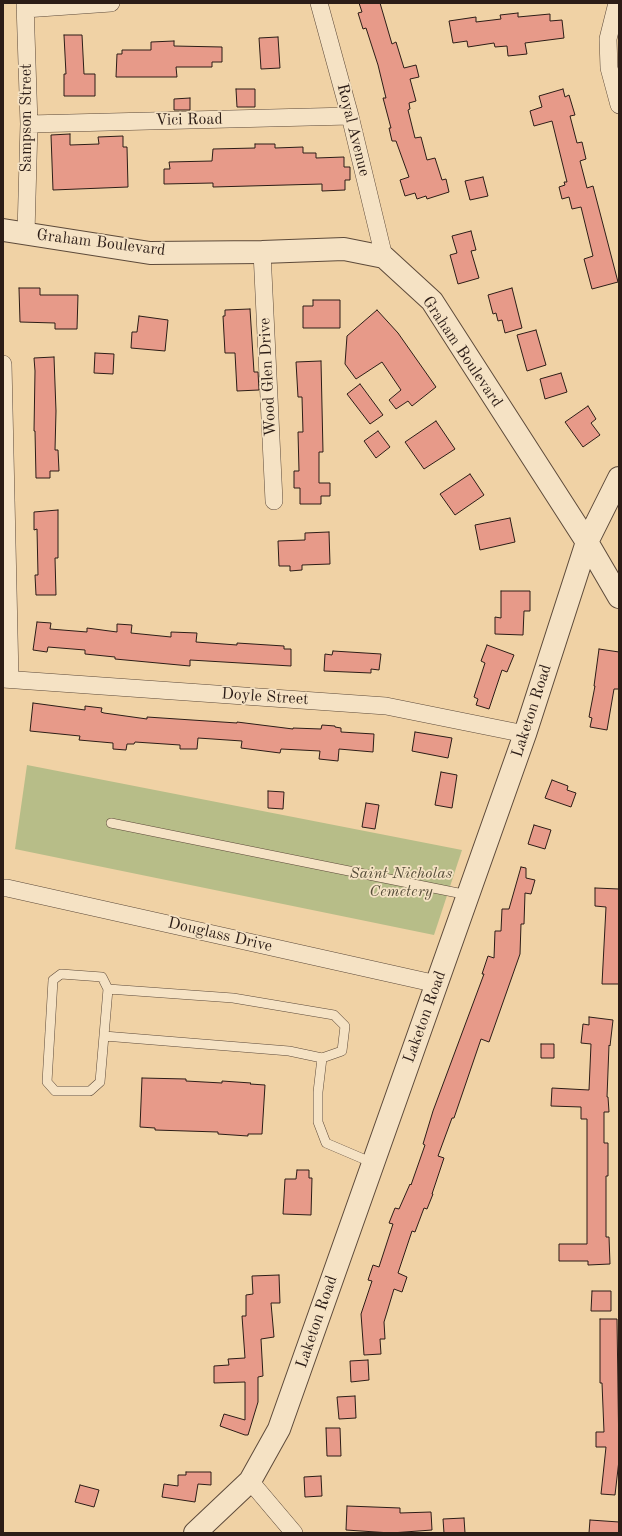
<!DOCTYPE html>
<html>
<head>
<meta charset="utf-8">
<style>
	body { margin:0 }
	#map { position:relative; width:622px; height:1536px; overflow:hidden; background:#f0d2a5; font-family:"Old Standard TT",serif }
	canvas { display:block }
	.frame { position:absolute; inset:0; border:4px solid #2c1d17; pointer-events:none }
</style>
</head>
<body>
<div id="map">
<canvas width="622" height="1536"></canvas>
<div class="frame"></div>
</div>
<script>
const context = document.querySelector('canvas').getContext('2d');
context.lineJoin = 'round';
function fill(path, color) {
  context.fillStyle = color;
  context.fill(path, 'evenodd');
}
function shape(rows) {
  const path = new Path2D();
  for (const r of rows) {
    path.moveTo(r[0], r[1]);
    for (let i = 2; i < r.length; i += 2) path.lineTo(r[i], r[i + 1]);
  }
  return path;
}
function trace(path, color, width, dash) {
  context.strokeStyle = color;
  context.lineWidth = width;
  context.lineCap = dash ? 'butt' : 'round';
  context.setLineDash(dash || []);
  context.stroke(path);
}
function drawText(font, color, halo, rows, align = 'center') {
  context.font = font + ' "Old Standard TT",serif';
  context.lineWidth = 3.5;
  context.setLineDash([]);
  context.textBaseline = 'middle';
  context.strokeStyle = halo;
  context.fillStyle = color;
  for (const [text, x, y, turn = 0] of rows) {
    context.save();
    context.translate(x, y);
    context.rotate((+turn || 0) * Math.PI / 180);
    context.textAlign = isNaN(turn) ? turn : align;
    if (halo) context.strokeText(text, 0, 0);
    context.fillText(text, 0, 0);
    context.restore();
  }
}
fill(shape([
	[27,765,462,850,434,935,15,849]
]), '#b7bd88');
const building = shape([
	[359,3,380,3,392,44,396,42,404,68,416,65,419,77,410,79,416,101,409,103,410,109,408,110,415,138,421,137,427,160,435,158,442,180,446,179,449,192,427,199,426,196,417,199,415,193,405,196,400,180,409,177,396,141,392,141,389,128,391,128,383,98,386,98,378,65,366,28,363,29,358,13,362,12,359,3],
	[518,13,518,17,550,14,550,21,562,20,564,38,525,43,527,54,508,56,507,46,495,47,494,43,468,47,467,41,453,43,449,21,476,17,476,22,501,19,500,15,518,13],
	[64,35,82,35,84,74,95,74,95,96,64,96,64,74,66,74,64,35],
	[278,37,280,68,261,69,259,38,278,37],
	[174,41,174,46,222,47,222,62,212,62,212,67,176,67,177,77,116,77,117,54,122,54,122,50,151,50,151,42,174,41],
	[236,89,255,89,255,107,237,107,236,89],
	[563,89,565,97,569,95,575,115,570,116,577,143,582,142,586,159,580,161,587,188,593,186,618,282,592,289,584,259,593,256,581,207,572,209,569,197,562,199,559,187,565,185,564,182,567,182,552,121,534,126,530,111,542,107,539,96,563,89],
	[190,98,190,110,174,110,174,99,190,98],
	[70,134,70,145,99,144,98,137,123,136,123,147,127,147,128,187,53,190,51,135,70,134],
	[255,144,275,144,275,148,303,147,303,153,316,153,316,158,344,157,344,167,350,167,350,180,345,180,345,190,322,191,322,184,213,187,213,183,164,184,164,169,170,169,169,162,212,161,213,149,255,148,255,144],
	[483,177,488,196,470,200,465,181,483,177],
	[471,231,476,250,471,251,479,278,458,284,450,255,457,253,452,236,471,231],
	[19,288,40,288,40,295,78,295,77,329,55,329,55,323,20,322,19,288],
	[512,288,522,328,505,333,502,320,498,321,496,313,493,314,488,295,512,288],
	[313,300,340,300,340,328,303,328,303,306,313,306,313,300],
	[250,309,254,372,258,372,259,390,237,391,235,353,225,353,223,316,225,316,225,310,250,309],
	[377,310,398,333,436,387,412,406,408,401,396,409,389,400,401,390,382,362,356,379,345,364,347,336,377,310],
	[139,316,168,320,165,351,131,348,132,332,137,332,139,316],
	[536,330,546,365,527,371,517,335,536,330],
	[95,353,114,354,113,374,94,373,95,353],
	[54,357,56,411,55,450,58,450,59,471,50,471,50,478,36,478,35,431,34,431,35,371,34,358,54,357],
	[321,361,323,452,319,452,319,483,330,483,330,496,321,496,321,504,300,504,300,488,294,488,294,471,299,471,298,432,303,432,302,397,298,397,296,362,321,361],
	[561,373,567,392,545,399,540,379,561,373],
	[360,384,383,415,370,424,347,394,360,384],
	[588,406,596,419,591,423,600,435,583,447,565,422,588,406],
	[436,421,455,449,424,469,405,442,436,421],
	[378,431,390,447,376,458,364,441,378,431],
	[470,474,484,495,455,515,440,494,470,474],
	[58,510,58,558,55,558,56,595,36,595,35,575,38,575,37,529,34,530,34,512,58,510],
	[510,518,515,542,480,550,475,525,510,518],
	[329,532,330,564,302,565,302,570,290,571,290,566,279,566,278,541,305,540,305,533,329,532],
	[501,591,530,591,530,611,524,611,523,635,495,634,495,617,501,618,501,591],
	[37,622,51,623,50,629,87,632,87,628,117,632,117,624,132,625,131,633,171,637,171,632,197,633,196,642,237,645,237,643,284,646,284,649,291,649,291,666,190,660,190,666,115,659,115,657,85,654,85,650,48,647,47,652,33,650,37,622],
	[487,645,514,655,507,672,502,670,489,709,476,705,478,699,474,697,485,663,481,661,487,645],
	[599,649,619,652,619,689,614,689,607,730,590,727,592,718,589,717,595,686,594,686,599,649],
	[333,651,381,654,379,670,371,669,371,673,324,671,325,654,332,655,333,651],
	[33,703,85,710,85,706,102,708,101,712,104,713,147,719,147,717,237,723,237,722,293,729,293,728,321,729,322,725,335,726,335,727,341,728,341,732,374,734,373,752,339,749,338,761,319,759,320,751,281,749,280,753,241,748,242,741,198,738,197,749,180,749,180,745,135,742,134,744,127,744,126,750,113,749,113,743,79,740,80,736,30,731,33,703],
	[415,732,452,738,448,758,412,751,415,732],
	[441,772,457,775,452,808,435,805,441,772],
	[552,780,568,786,567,790,576,793,571,807,545,798,552,780],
	[268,791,284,792,283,809,268,808,268,791],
	[366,803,379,805,375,829,362,827,366,803],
	[534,825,551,830,545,849,528,844,534,825],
	[521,867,526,868,526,878,535,880,531,894,525,893,524,924,521,924,520,954,489,1042,481,1039,454,1118,452,1118,438,1156,444,1158,432,1194,433,1194,427,1209,424,1208,415,1232,412,1231,398,1273,407,1277,402,1292,394,1289,384,1322,385,1339,380,1339,381,1354,364,1355,361,1314,372,1281,368,1280,373,1265,379,1267,393,1224,389,1223,395,1208,399,1209,410,1184,411,1185,425,1145,423,1144,433,1111,484,974,482,974,488,956,494,958,495,931,501,931,502,909,509,909,521,867],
	[595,888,619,889,619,984,602,984,606,907,595,906,595,888],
	[589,1017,613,1020,610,1046,609,1045,607,1097,608,1097,609,1112,604,1112,604,1143,608,1143,608,1176,606,1176,606,1237,609,1237,610,1264,588,1265,588,1261,559,1261,559,1244,587,1244,587,1119,581,1119,581,1107,551,1106,552,1088,589,1090,591,1044,581,1043,583,1024,589,1025,589,1017],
	[541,1044,554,1044,554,1058,541,1058,541,1044],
	[142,1078,186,1079,186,1081,222,1083,222,1081,251,1083,250,1084,265,1085,262,1134,248,1134,248,1136,218,1134,218,1132,155,1130,155,1128,140,1127,142,1078],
	[297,1170,309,1170,309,1178,312,1178,311,1215,283,1214,285,1179,296,1179,297,1170],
	[279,1275,280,1303,271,1303,274,1337,261,1339,263,1376,258,1377,258,1402,248,1435,245,1435,220,1426,224,1414,245,1420,245,1382,214,1383,214,1366,229,1365,228,1359,245,1358,242,1316,246,1316,246,1295,253,1294,252,1276,279,1275],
	[592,1291,611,1291,611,1311,591,1311,592,1291],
	[600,1319,617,1319,619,1460,615,1495,601,1494,606,1447,596,1447,596,1432,604,1432,602,1383,600,1383,600,1319],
	[368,1360,369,1380,351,1382,350,1361,368,1360],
	[355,1396,356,1418,339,1419,337,1397,355,1396],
	[326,1428,340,1428,341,1456,327,1456,326,1428],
	[186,1472,211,1472,211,1485,198,1484,195,1502,162,1497,164,1484,178,1486,178,1475,186,1475,186,1472],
	[321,1476,322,1496,305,1497,304,1477,321,1476],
	[80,1485,99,1490,94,1507,75,1502,80,1485],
	[347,1506,400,1508,400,1513,431,1512,432,1530,391,1533,346,1530,347,1506],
	[464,1518,465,1533,444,1533,443,1519,464,1518],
	[590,1520,619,1522,619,1533,589,1533,590,1520]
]);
fill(building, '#e79a89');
trace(building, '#2c1d17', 1);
const service = shape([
	[111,823,468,895],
	[108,989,102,977,61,974,53,980,47,1082,55,1091,90,1091,100,1082,108,989,233,998,334,1015,345,1026,342,1051,322,1058,318,1092,318,1122,326,1143,373,1163],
	[104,1036,289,1051,322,1058]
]);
const minor = shape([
	[25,3,29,124,26,233],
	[319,3,350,116,384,257],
	[617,3,608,39,609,68,619,105],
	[25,9,111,3],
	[29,124,350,116],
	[262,252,274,501],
	[3,364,10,679],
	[3,679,386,706,525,734],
	[3,888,7,888,437,984],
	[250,1481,294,1533]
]);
const tertiary = shape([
	[3,230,150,253,262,252,344,249,384,257,432,301,587,542,619,597],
	[195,1533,250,1481,279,1429,525,734,587,542,619,478]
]);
trace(service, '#5d4a3a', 10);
trace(minor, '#5d4a3a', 18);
trace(tertiary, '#5d4a3a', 24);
trace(service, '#f5e2c4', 9);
trace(minor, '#f5e2c4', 17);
trace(tertiary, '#f5e2c4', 22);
drawText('16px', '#2c1d17', '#f5e2c4', [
	["Sampson Street",27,118,-90],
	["Vici Road",189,120,-1],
	["Royal Avenue",353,130,76],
	["Graham Boulevard",101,243,7],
	["Graham Boulevard",462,352,56],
	["Wood Glen Drive",268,377,-93],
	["Doyle Street",265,697,4],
	["Laketon Road",532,711,-72],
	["Douglass Drive",220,935,13],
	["Laketon Road",425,1017,-70],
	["Laketon Road",317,1322,-71]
]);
drawText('italic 16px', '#564d39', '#f5e2c4', [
	["Saint Nicholas",401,874],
	["Cemetery",401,892]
]);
</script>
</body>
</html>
